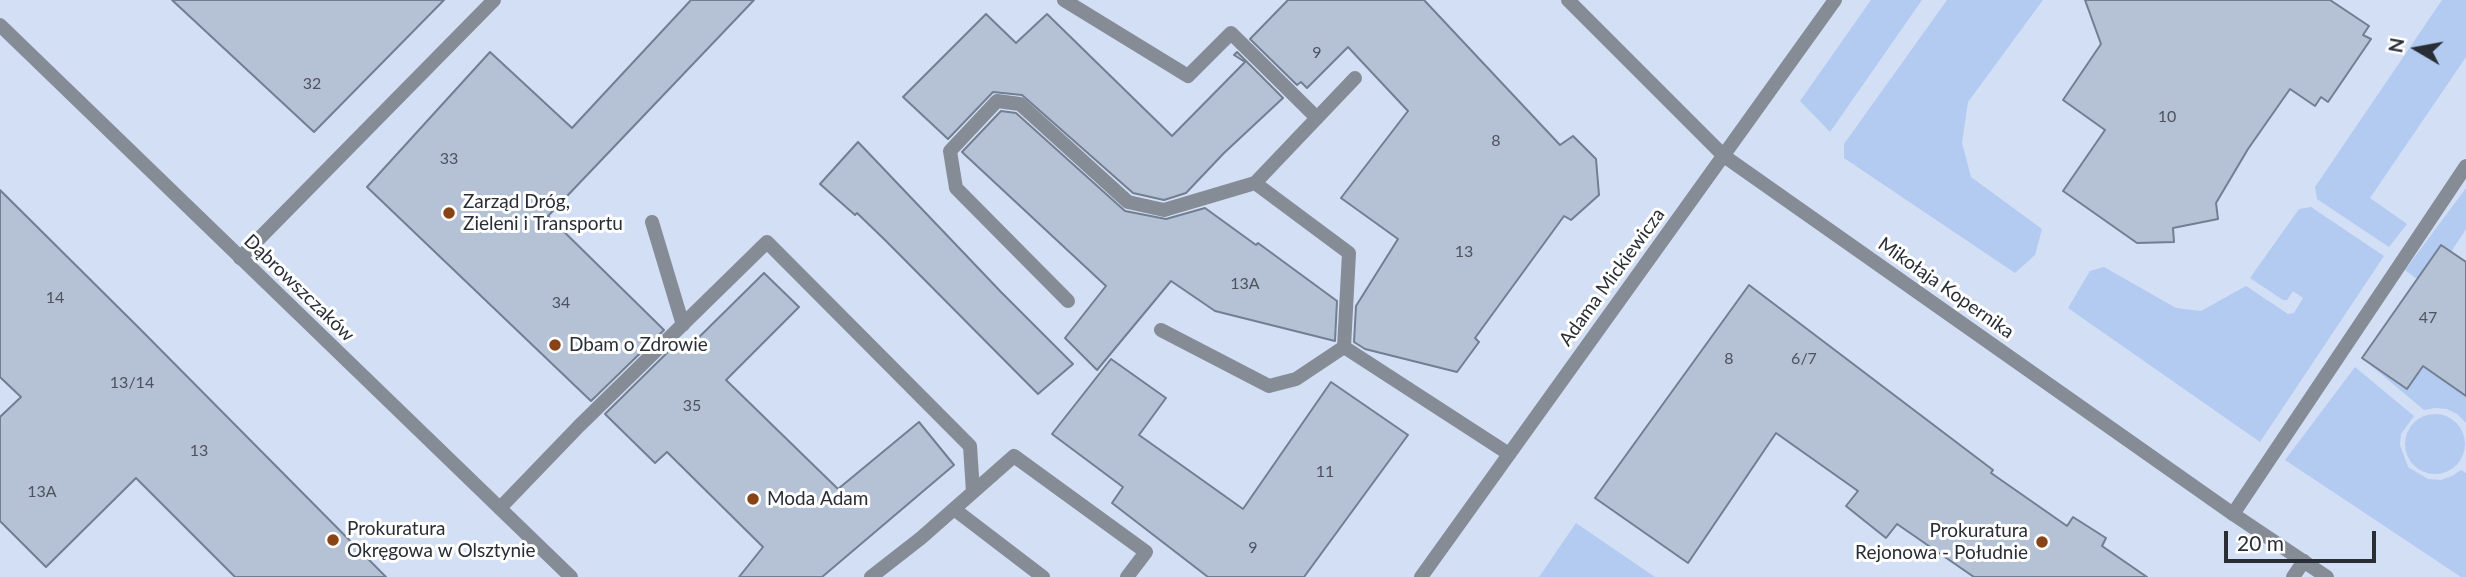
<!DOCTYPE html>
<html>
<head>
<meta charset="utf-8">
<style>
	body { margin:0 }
	#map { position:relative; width:2466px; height:577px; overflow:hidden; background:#d2dff5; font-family:Lato,sans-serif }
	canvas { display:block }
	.north { position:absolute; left:2382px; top:14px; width:70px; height:70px; -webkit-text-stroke:5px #fff; paint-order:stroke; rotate:280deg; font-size:19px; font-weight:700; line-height:28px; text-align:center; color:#292e36 }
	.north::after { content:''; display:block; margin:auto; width:24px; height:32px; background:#292e36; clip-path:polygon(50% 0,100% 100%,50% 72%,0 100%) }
	.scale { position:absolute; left:2224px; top:531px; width:152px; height:32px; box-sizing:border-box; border:4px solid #292e36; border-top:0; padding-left:9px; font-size:21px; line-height:24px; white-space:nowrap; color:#292e36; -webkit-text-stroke:5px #fff; paint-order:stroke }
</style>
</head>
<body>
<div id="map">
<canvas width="2466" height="577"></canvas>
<div class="north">N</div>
<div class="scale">20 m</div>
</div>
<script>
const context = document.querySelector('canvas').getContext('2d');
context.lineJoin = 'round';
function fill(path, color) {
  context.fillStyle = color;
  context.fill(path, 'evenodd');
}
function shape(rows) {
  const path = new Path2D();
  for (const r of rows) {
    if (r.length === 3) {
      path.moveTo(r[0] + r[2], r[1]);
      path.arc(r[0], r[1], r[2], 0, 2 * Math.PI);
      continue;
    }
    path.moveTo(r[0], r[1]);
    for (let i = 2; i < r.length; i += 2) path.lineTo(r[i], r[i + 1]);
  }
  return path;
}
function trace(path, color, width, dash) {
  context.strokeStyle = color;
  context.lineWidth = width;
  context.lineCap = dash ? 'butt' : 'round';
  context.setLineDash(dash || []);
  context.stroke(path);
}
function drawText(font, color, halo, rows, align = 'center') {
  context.font = font + ' Lato,sans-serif';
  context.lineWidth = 6;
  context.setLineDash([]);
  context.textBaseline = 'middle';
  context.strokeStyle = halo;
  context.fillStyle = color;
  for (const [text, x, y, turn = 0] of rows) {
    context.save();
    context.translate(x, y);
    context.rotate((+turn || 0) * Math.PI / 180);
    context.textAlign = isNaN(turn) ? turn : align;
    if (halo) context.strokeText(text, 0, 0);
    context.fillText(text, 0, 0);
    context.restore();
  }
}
fill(shape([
	[1871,0,1922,0,1830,132,1800,101],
	[1947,0,2043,0,1968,102,1962,143,1971,177,2042,229,2035,255,2015,273,1844,158,1844,144],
	[2442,0,2466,0,2466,57,2370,198,2407,224,2389,247,2317,199,2315,187],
	[2466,188,2466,229,2451,252,2440,245,2417,279,2405,270],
	[2311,207,2384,256,2260,442,2068,308,2090,271,2104,267,2176,308,2201,311,2246,286,2288,314,2294,313,2303,298,2293,291,2287,300,2283,300,2250,278,2299,209],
	[2362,358,2407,389,2423,366,2466,396,2466,423,2457,414,2447,409,2435,408,2424,410],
	[2355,367,2414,416,2401,434,2400,445,2408,467,2428,479,2441,480,2452,476,2461,470,2466,473,2466,577,2461,577,2285,460],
	[2435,444,30],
	[1576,523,1655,577,1539,577]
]), '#b3cbf1');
const building = shape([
	[172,0,444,0,314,132,172,0],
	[691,0,754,0,548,216,664,330,591,401,367,187,490,52,572,128,691,0],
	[1288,0,1424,0,1560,145,1573,136,1596,159,1599,195,1571,220,1564,216,1475,338,1479,342,1457,372,1365,349,1354,342,1356,306,1398,239,1341,198,1408,111,1348,47,1307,88,1301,82,1297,85,1250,39,1288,0],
	[2085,0,2330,0,2369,26,2363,35,2371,39,2328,102,2321,97,2315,106,2290,89,2248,149,2216,203,2218,219,2173,228,2174,242,2137,243,2063,191,2105,130,2063,100,2101,44,2085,0],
	[986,14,1016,43,1047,14,1172,136,1245,62,1234,55,1237,52,1283,98,1224,153,1186,193,1164,200,1133,193,1022,95,993,92,948,139,903,97,986,14],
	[1001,111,1016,113,1125,211,1166,219,1205,208,1256,245,1258,243,1337,301,1335,341,1215,311,1171,281,1097,370,1065,338,1106,286,962,152,1001,111],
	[858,142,1001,292,1073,364,1038,394,886,241,857,213,855,215,820,184,858,142],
	[0,190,139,328,386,577,235,577,136,478,46,567,0,521,0,417,21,397,0,377,0,190],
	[2441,245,2466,262,2466,396,2423,366,2407,389,2362,358,2441,245],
	[764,273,799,307,726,380,838,489,919,422,954,465,822,577,739,577,763,547,667,452,655,463,605,414,677,343,685,351,764,273],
	[1749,285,1993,470,1991,473,2067,526,2073,517,2106,538,2102,546,2147,577,1974,577,1897,524,1886,538,1846,506,1858,491,1776,433,1688,563,1595,498,1749,285],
	[1111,359,1166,398,1139,435,1243,509,1331,382,1408,435,1304,577,1208,577,1112,503,1123,487,1052,434,1111,359]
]);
fill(building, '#b5c2d6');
trace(building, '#727e91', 2);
trace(shape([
	[1064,0,1188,76,1231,33,1317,118],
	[652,222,683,325],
	[240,258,494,0],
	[1068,301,956,188,950,151,997,101,1020,104,1128,202,1164,210,1255,183],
	[1161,330,1269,386,1296,379,1344,347],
	[1344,347,1349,253,1255,183,1355,78],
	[1344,347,1509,454],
	[500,508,579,426,767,242,970,446,973,492],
	[954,509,1043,577],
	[2233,514,2466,166],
	[871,577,921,538,1014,456,1146,552,1127,577],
	[2293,577,2304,561]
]), '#868c95', 14);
trace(shape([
	[1568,0,1724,156,2233,514,2327,577],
	[0,25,571,577],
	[1421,577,1835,0]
]), '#868c95', 14);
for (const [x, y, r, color] of [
	[449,213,7,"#884417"],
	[555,345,7,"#884417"],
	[753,499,7,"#884417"],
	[333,540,7,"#884417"],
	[2042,542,7,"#884417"]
]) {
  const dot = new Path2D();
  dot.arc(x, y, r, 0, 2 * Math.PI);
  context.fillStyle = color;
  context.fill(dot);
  trace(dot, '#fff', 2.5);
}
drawText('16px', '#4c535e', null, [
	["9",1317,53],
	["32",312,84],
	["10",2167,117],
	["8",1496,141],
	["33",449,159],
	["13",1464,252],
	["13A",1245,284],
	["14",55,298],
	["34",561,303],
	["47",2428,318],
	["8",1729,359],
	["6/7",1804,359],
	["13/14",132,383],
	["35",692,406],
	["13",199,451],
	["11",1325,472],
	["13A",42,492],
	["9",1253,548]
]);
drawText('19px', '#292e36', '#fff', [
	["Zarząd Dróg,",463,202],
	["Zieleni i Transportu",463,224],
	["Dbam o Zdrowie",569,345],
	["Moda Adam",767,499],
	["Prokuratura",347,529],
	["Okręgowa w Olsztynie",347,551],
	["Prokuratura",2028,531,"right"],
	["Rejonowa - Południe",2028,553,"right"]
], 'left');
drawText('19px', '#292e36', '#fff', [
	["Adama Mickiewicza",1612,277,-54],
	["Dąbrowszczaków",299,288,44],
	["Mikołaja Kopernika",1946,288,35]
]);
</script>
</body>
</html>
